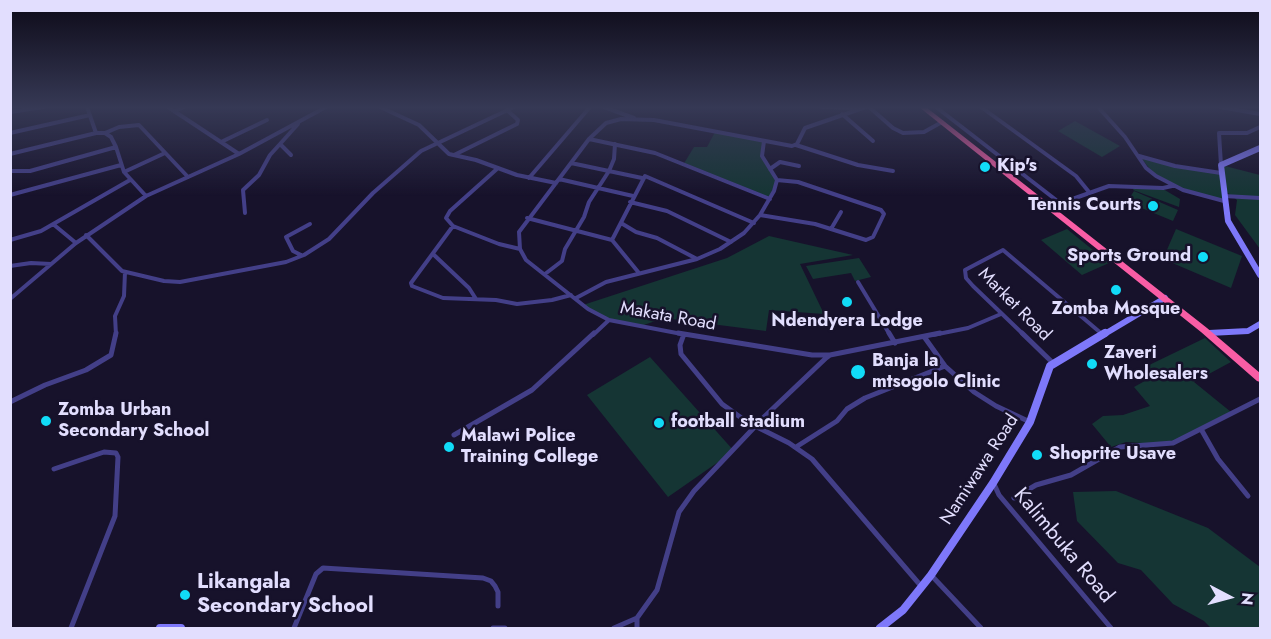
<!DOCTYPE html>
<html>
<head>
<meta charset="utf-8">
<style>
	body { margin:0 }
	#map { position:relative; width:1271px; height:639px; overflow:hidden; background:#17122b; font-family:Jost,sans-serif }
	canvas { display:block }
	.frame { position:absolute; inset:0; border:12px solid #e2defe; pointer-events:none }
	.north { position:absolute; left:1199px; top:567px; width:60px; height:60px; -webkit-text-stroke:4px #17122b; paint-order:stroke; rotate:96deg; font-size:16px; font-weight:700; line-height:24px; text-align:center; color:#e2defe }
	.north::after { content:''; display:block; margin:auto; width:21px; height:27px; background:#e2defe; clip-path:polygon(50% 0,100% 100%,50% 72%,0 100%) }
</style>
</head>
<body>
<div id="map">
<canvas width="1271" height="639"></canvas>
<div class="frame"></div>
<div class="north">N</div>
</div>
<script>
const context = document.querySelector('canvas').getContext('2d');
context.lineJoin = 'round';
function fill(path, color) {
  context.fillStyle = color;
  context.fill(path, 'evenodd');
}
function shape(rows) {
  const path = new Path2D();
  for (const r of rows) {
    path.moveTo(r[0], r[1]);
    for (let i = 2; i < r.length; i += 2) path.lineTo(r[i], r[i + 1]);
  }
  return path;
}
function trace(path, color, width, dash) {
  context.strokeStyle = color;
  context.lineWidth = width;
  context.lineCap = dash ? 'butt' : 'round';
  context.setLineDash(dash || []);
  context.stroke(path);
}
function drawText(font, color, halo, rows, align = 'center') {
  context.font = font + ' Jost,sans-serif';
  context.lineWidth = 5;
  context.setLineDash([]);
  context.textBaseline = 'middle';
  context.strokeStyle = halo;
  context.fillStyle = color;
  for (const [text, x, y, turn = 0] of rows) {
    context.save();
    context.translate(x, y);
    context.rotate((+turn || 0) * Math.PI / 180);
    context.textAlign = isNaN(turn) ? turn : align;
    if (halo) context.strokeText(text, 0, 0);
    context.fillText(text, 0, 0);
    context.restore();
  }
}
fill(shape([
	[1075,121,1120,146,1102,157,1058,131],
	[715,132,764,141,761,152,777,180,770,199,683,165,694,147,707,147],
	[1139,155,1157,162,1221,173,1221,165,1260,175,1260,249,1235,215,1237,200,1224,190,1224,201,1183,190,1153,173],
	[1135,186,1163,189,1180,199,1179,207,1133,190],
	[1134,191,1178,210,1173,221,1127,202],
	[1067,229,1109,263,1082,275,1041,240],
	[1176,229,1242,256,1231,288,1163,259],
	[769,236,853,255,800,264,824,314,769,310,766,331,664,318,638,327,609,320,583,305,727,258],
	[859,258,871,277,855,281,851,273,813,279,806,266],
	[1205,338,1231,362,1194,382,1231,412,1174,445,1126,442,1111,447,1092,424,1103,416,1123,415,1150,406,1134,387,1152,377,1143,368],
	[650,357,734,451,668,497,587,395],
	[1116,491,1208,528,1260,567,1260,628,1211,628,1204,621,1173,604,1141,570,1118,563,1077,521,1073,492]
]), '#153534');
trace(shape([
	[87,107,96,133],
	[168,107,239,154],
	[380,107,419,125,449,154,476,160,517,175,556,183],
	[604,107,634,118],
	[821,107,854,108],
	[869,107,893,128,903,133,924,132,942,122],
	[936,107,1060,203],
	[981,107,1076,176,1089,192],
	[1098,107,1125,137,1146,168,1156,176,1183,190,1224,201],
	[1220,107,1260,114],
	[175,111,184,107],
	[10,112,44,107],
	[842,114,873,141],
	[10,133,90,115],
	[105,133,119,127,139,125,188,177],
	[589,139,655,153,770,199],
	[221,142,267,120],
	[796,145,858,165,893,171],
	[10,154,96,133,105,133,111,137,116,147,124,172,146,196],
	[291,155,280,144,298,124],
	[454,155,517,124,518,120,507,110],
	[1139,156,1175,166,1221,173],
	[571,163,642,178],
	[1221,165,1219,133,1247,133,1260,127],
	[498,168,450,211,446,218,453,226,499,244,520,249],
	[770,169,780,162,799,166],
	[10,171,30,171,116,147],
	[124,172,165,153],
	[529,178,590,107],
	[559,179,633,196],
	[10,195,121,165],
	[1224,196,1260,198],
	[630,202,667,211,731,242],
	[1050,207,1109,186,1163,188,1172,186],
	[245,213,243,190,259,175,270,155,280,144],
	[760,215,815,224,866,240,873,237,884,214,881,210,798,182,777,180],
	[527,218,612,240,639,273],
	[621,223,636,232,657,238,697,259],
	[53,224,76,243],
	[453,226,411,283,412,286,443,298,496,300,517,304,552,300,571,295],
	[831,229,841,212],
	[86,235,122,271,164,281,180,282,286,262,304,255,329,239,373,193,421,151,514,107],
	[10,240,41,231,130,180],
	[612,240,645,176,754,223],
	[433,254,469,288,476,299],
	[301,255,293,251,286,237,310,224],
	[10,266,31,263,51,264],
	[545,274,562,261,565,249,584,217,589,202,609,171,614,159,615,144],
	[858,282,890,335],
	[576,298,606,282,697,259,720,249,744,233,760,215,774,191,777,180,762,156,764,141],
	[10,299,76,243,146,196,239,154,326,107],
	[116,335,115,316,124,296,125,272],
	[593,335,609,320],
	[687,335,609,320,588,309,526,260,520,249,519,232,589,139,606,123,621,119,654,120,792,146,797,144,805,128,866,107],
	[933,335,968,328,1001,314],
	[1024,335,973,286,966,278,965,270,1003,250,1102,334]
]), '#433f88', 4);
trace(shape([
	[678,333,812,355,830,355],
	[889,333,895,343],
	[1022,333,1053,363],
	[684,334,680,345,681,354,722,404,747,422,789,443,812,459,921,586],
	[925,338,945,366,974,392,996,406,1030,422],
	[10,402,45,385,86,370,111,355,116,333],
	[1201,429,1218,459,1248,496],
	[454,435,532,390,594,333],
	[796,447,837,421,847,409,865,398,945,366],
	[54,469,104,452,116,453,118,457,115,516,71,628],
	[994,484,999,495,1111,628],
	[1014,498,1036,485,1071,475,1120,447,1173,443,1260,399],
	[931,575,981,628],
	[637,618,637,628],
	[294,628,316,574,323,568,483,578,491,581,495,586,498,592,498,606],
	[493,628,505,628],
	[614,628,637,618,657,590,679,512,694,491,765,416,826,358,830,355,940,333]
]), '#433f88', 5);
trace(shape([
	[1260,148,1221,165,1228,221,1260,275],
	[1209,333,1248,331,1260,324],
	[1103,335,1165,298]
]), '#7e78fa', 6);
trace(shape([
	[160,628,181,628],
	[880,628,903,610,931,575,993,483,1030,422,1050,366,1105,333]
]), '#7e78fa', 8);
fill(shape([
	[919,107,926,107,1207,328,1260,373,1260,382,1257,381,1201,332,919,107]
]), '#f95da5');
const sky = context.createLinearGradient(0, 0, 0, 196);
sky.addColorStop(0, '#0d0a18');
sky.addColorStop(0.55, '#363955');
sky.addColorStop(1, '#36395500');
context.fillStyle = sky;
context.fillRect(0, 0, 1271, 196);
for (const [x, y, r, color] of [
	[985,167,6,"#11dbf7"],
	[1153,206,6,"#11dbf7"],
	[1203,257,6,"#11dbf7"],
	[1116,290,6,"#11dbf7"],
	[847,302,6,"#11dbf7"],
	[1092,364,6,"#11dbf7"],
	[858,372,8,"#11dbf7"],
	[46,421,6,"#11dbf7"],
	[659,423,6,"#11dbf7"],
	[449,447,6,"#11dbf7"],
	[1037,455,6,"#11dbf7"],
	[185,595,6,"#11dbf7"]
]) {
  const dot = new Path2D();
  dot.arc(x, y, r, 0, 2 * Math.PI);
  context.fillStyle = color;
  context.fill(dot);
  trace(dot, '#17122b', 2);
}
drawText('bold 18px', '#e2defe', '#17122b', [
	["Kip's",997,167],
	["Tennis Courts",1141,206,"right"],
	["Sports Ground",1191,257,"right"],
	["Zomba Mosque",1116,310,"center"],
	["Ndendyera Lodge",847,322,"center"],
	["Zaveri",1104,354],
	["Wholesalers",1104,375],
	["Banja la",872,362],
	["mtsogolo Clinic",872,383],
	["Zomba Urban",58,411],
	["Secondary School",58,432],
	["football stadium",671,423],
	["Malawi Police",461,437],
	["Training College",461,458],
	["Shoprite Usave",1049,455]
], 'left');
drawText('18px', '#e2defe', '#17122b', [
	["Market Road",1014,305,45],
	["Makata Road",668,317,10],
	["Namiwawa Road",980,470,-57]
]);
drawText('21px', '#e2defe', '#17122b', [
	["Kalimbuka Road",1063,546,50]
]);
drawText('bold 21px', '#e2defe', '#17122b', [
	["Likangala",197,583],
	["Secondary School",197,607]
], 'left');
</script>
</body>
</html>
